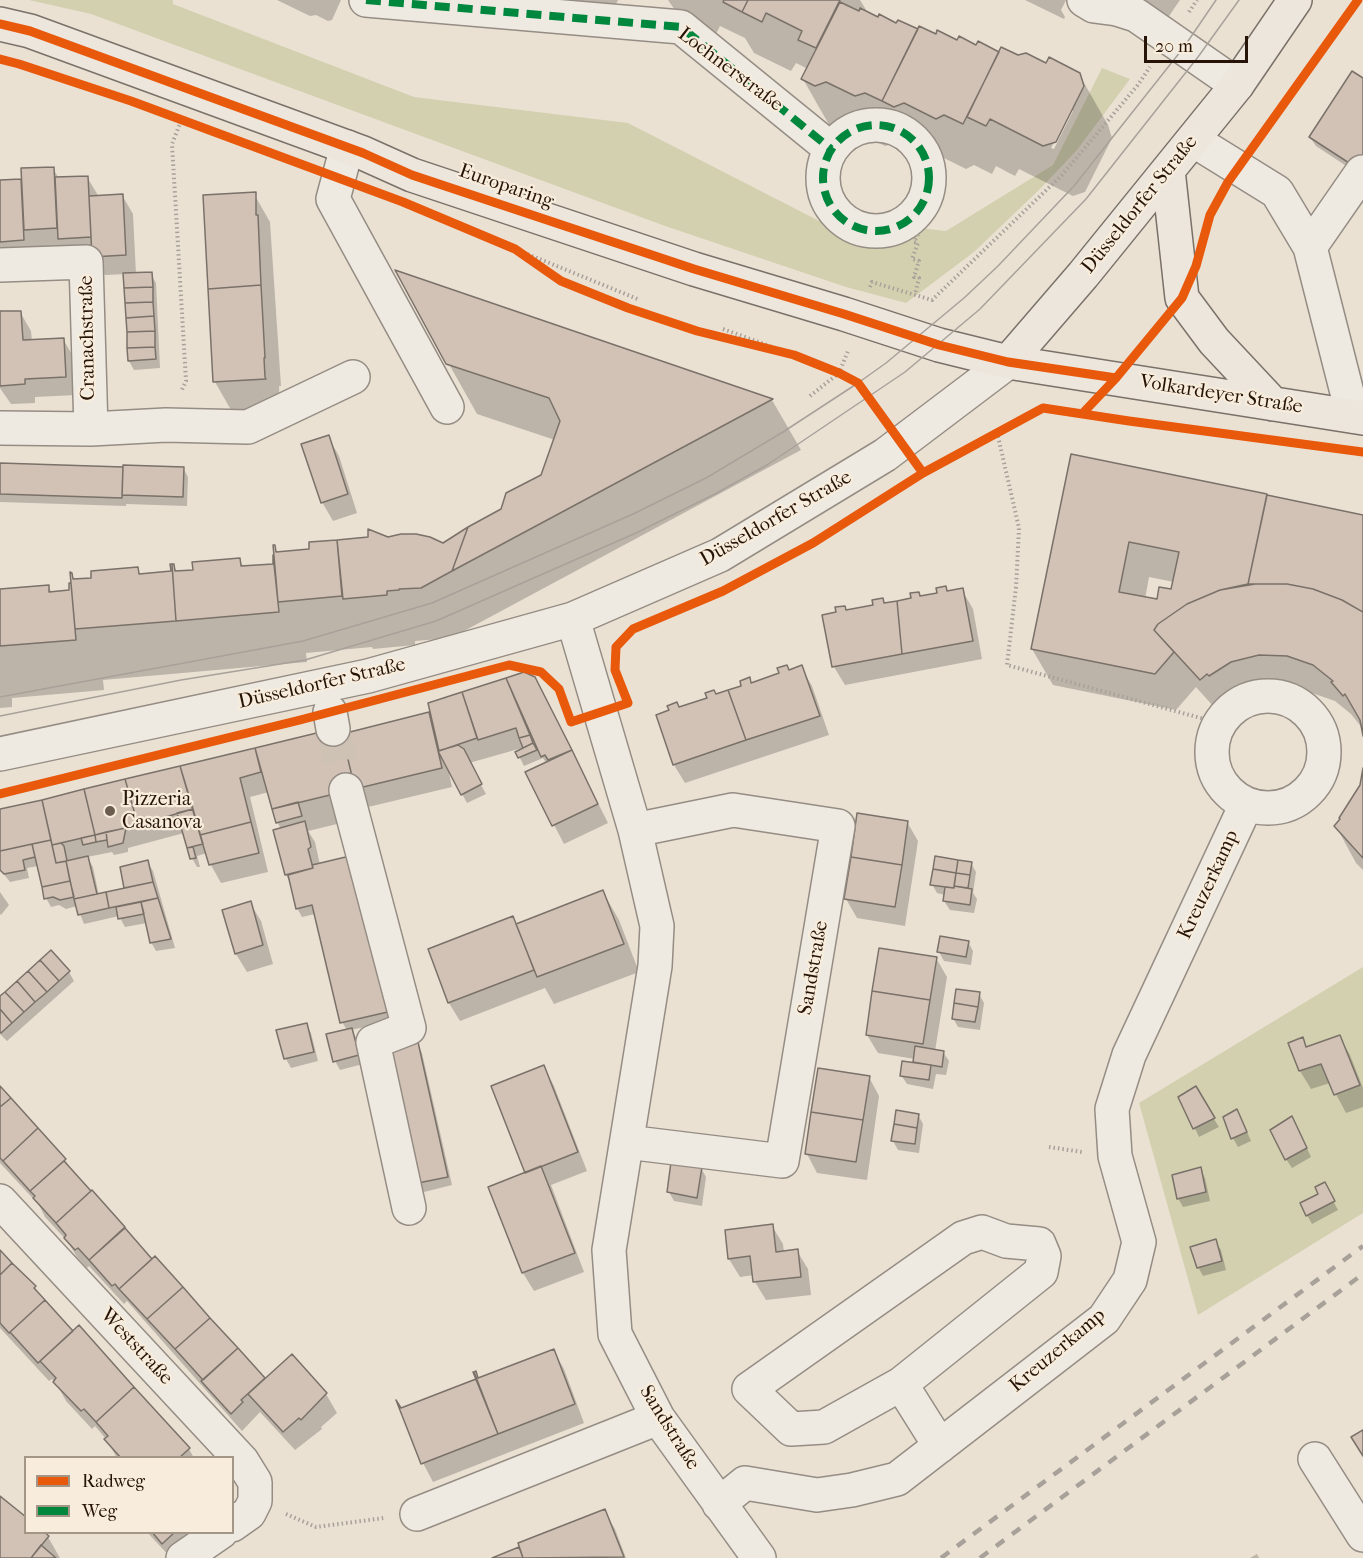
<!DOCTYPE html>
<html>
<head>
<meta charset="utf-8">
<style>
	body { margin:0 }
	#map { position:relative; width:1363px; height:1558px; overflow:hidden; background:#ebe1d3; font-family:"IM FELL French Canon",serif }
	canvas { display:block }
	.legend { position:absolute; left:24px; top:1456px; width:210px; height:78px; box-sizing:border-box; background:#f8eddc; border:2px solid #a49687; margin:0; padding:8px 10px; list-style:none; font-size:18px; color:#271408 }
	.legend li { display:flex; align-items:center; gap:12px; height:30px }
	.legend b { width:30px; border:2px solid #a49687 }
	.scale { position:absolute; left:1144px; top:36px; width:104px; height:27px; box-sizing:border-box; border:3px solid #271408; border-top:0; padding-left:8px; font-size:18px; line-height:21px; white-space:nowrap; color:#271408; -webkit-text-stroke:4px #f8eddc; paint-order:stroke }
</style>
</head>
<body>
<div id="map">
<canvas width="1363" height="1558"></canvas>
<ul class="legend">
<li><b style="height:8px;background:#e8590c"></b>Radweg</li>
<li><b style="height:8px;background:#00873e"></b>Weg</li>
</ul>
<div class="scale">20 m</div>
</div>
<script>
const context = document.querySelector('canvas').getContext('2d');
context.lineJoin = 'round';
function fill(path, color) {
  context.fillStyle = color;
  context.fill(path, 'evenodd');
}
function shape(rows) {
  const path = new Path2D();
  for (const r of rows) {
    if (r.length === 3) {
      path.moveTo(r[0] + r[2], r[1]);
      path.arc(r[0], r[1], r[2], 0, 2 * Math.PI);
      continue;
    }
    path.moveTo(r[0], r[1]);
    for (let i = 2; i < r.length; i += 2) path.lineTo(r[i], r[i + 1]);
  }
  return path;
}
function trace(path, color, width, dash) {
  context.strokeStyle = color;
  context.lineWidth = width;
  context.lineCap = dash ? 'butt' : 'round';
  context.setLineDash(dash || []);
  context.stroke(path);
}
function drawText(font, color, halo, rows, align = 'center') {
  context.font = font + ' "IM FELL French Canon",serif';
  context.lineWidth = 4.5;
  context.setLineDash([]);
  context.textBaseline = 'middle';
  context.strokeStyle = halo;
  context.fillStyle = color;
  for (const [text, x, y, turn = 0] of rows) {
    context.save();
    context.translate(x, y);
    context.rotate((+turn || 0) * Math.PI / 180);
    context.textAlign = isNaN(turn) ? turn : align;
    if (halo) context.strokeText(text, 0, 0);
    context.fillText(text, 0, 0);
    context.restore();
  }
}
fill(shape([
	[29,0,173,0,173,4,414,97,628,123,872,248,911,227,946,231,1053,165,1102,68,1130,79,1077,150,1040,189,974,252,906,303,846,287,665,226,91,14],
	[1363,967,1363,1213,1198,1315,1139,1103]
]), '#d3d0b0');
fill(shape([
	[277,0,341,0,332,20,328,21,316,15,310,16],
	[551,0,618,0,607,22],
	[668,0,860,0,868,13,897,25,1079,74,1108,125,1112,138,1085,192,1073,196,1019,169,1015,176,996,166,992,174,974,165,966,169,934,153,924,157,895,143,885,146,856,132,845,136,832,130,803,79,808,69,796,63,791,71,754,53,745,38,720,26,716,34,699,26,679,16],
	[1070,111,1073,111,1054,149,1051,148],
	[1025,0,1066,0,1061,10,1065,17,1064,19],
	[1132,0,1180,0,1165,22],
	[1363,80,1363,177,1316,146,1310,137],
	[53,168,59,179,87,177,99,197,122,195,133,214,136,274,151,274,156,283,160,368,134,370,129,361,125,274,105,275,94,257,0,255,0,182,22,181],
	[254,194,270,222,281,386,279,386,280,407,231,410,215,382,204,197],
	[398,273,772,400,801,450,451,638,415,641,415,645,373,649,372,647,306,653,307,662,103,680,104,690,12,698,12,707,0,708,0,598,48,586,52,593,71,592,93,579,137,568,141,575,173,573,173,565,178,573,195,571,240,560,244,568,274,565,275,554,311,550,310,544,370,538,443,545,502,510,542,476,555,440,477,414],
	[20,312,31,331,32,341,63,339,74,358,76,395,35,397,35,403,11,404,0,388,0,313],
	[328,437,339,456,357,513,333,521,322,502],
	[1072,456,1363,516,1363,729,1351,714,1335,701,1309,692,1280,691,1252,698,1231,711,1229,710,1222,716,1196,687,1176,710,1053,685,1032,649],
	[1149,577,1174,582,1173,591,1158,601,1145,599],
	[0,464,124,469,183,468,188,477,187,506,126,504,126,506,0,502],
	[962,590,973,609,982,659,845,685,834,667,824,616,913,599,919,593,921,598],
	[801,667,812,686,829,735,685,783,674,765,658,716,743,687,749,679,752,684],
	[524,673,534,678,545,697,608,823,564,844,527,773,546,763,543,758,524,766,517,752,522,750,522,748,469,763,486,794,467,803,448,768,452,787,368,807,370,816,308,831,315,842,320,865,396,1020,351,1030,356,1038,363,1064,340,1070,335,1061,347,1030,342,1022,315,914,302,917,297,908,291,884,286,875,275,831,281,829,277,822,269,792,250,797,268,872,221,883,211,865,207,853,197,856,200,867,197,867,192,858,184,833,128,848,128,852,114,855,112,852,87,857,93,867,99,896,126,890,121,868,147,862,153,871,175,948,156,951,151,942,147,923,125,927,119,916,84,924,77,906,66,909,59,905,51,907,46,898,38,866,27,868,29,878,10,882,0,869,0,811,254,749,258,755,431,713,429,704],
	[1363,778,1363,870,1356,863,1336,826,1362,785],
	[907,822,918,841,905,926,857,918,846,899],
	[971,863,976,872,973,893,977,899,974,913,950,910,944,901,945,895,937,893,932,884],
	[0,892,9,905,1,915,0,914],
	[603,892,619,920,639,972,554,1004,545,988,460,1021,449,1003,430,950,517,925],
	[250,903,261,921,273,964,247,972,236,954],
	[968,942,973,951,971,965,944,961,939,952],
	[51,952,69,972,74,981,7,1041,0,1034,0,998],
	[936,958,947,977,935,1051,943,1052,949,1061,946,1075,936,1074,933,1089,907,1084,901,1075,914,1064,915,1059,878,1053,867,1035],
	[979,994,984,1003,980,1030,958,1027,953,1018],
	[306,1024,311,1033,318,1061,291,1068,286,1059,278,1032],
	[1339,1036,1350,1055,1363,1088,1363,1107,1346,1113,1330,1083,1311,1089,1300,1071,1302,1039,1307,1048],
	[417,1044,422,1053,452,1185,424,1192,419,1183],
	[544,1067,554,1086,587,1171,551,1185,584,1272,534,1291,523,1273,490,1187,526,1173],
	[869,1077,879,1096,867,1180,817,1173,807,1154],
	[0,1088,65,1160,74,1174,92,1192,152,1261,155,1258,265,1380,291,1356,326,1394,337,1413,321,1427,322,1429,295,1450,260,1412,242,1431,127,1301,124,1304,89,1266,87,1268,77,1257,68,1242,45,1217,39,1205,0,1163],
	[1195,1088,1219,1127,1199,1137,1180,1097],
	[918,1115,923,1124,919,1153,898,1150,893,1141],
	[1242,1120,1251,1141,1238,1147,1233,1138],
	[1297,1127,1311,1157,1292,1168,1286,1159],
	[701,1168,706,1177,702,1206,674,1201,669,1192],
	[1200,1169,1205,1178,1210,1201,1183,1207,1178,1198],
	[1324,1184,1338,1210,1312,1224,1307,1215,1320,1195],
	[772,1226,783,1244,784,1252,797,1251,808,1269,811,1295,766,1300,755,1282,754,1275,740,1277,729,1259],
	[1215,1241,1221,1250,1226,1270,1203,1276,1198,1267],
	[0,1253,35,1287,43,1301,73,1333,189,1449,194,1458,117,1458,106,1439,95,1426,92,1429,66,1401,56,1383,52,1379,49,1381,0,1328],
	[553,1350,564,1369,584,1423,433,1482,423,1463,402,1409,478,1380,475,1373,479,1379],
	[0,1498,26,1532,48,1537,60,1558,0,1558],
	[604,1511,615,1529,626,1558,496,1558],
	[147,1532,206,1532,171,1558],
	[1257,1554,1259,1558,1250,1558]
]), '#0003');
const building = shape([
	[724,0,748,0,742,12,723,2,724,0],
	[748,0,840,0,816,48,798,40,802,31,766,13,762,22,742,12,748,0],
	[840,2,859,11,860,8,878,17,879,14,896,23,898,20,918,29,882,101,865,93,855,96,826,82,815,86,801,79,840,2],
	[919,26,936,34,937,30,957,40,959,36,976,45,978,41,999,52,963,124,944,115,936,119,904,103,894,107,882,101,919,26],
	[1001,47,1018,55,1026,53,1046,63,1049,57,1080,73,1084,86,1056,142,1043,146,990,119,986,126,967,117,1001,47],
	[1352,71,1363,78,1363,172,1309,137,1352,71],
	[54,167,57,228,24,230,21,168,54,167],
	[88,176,91,237,58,239,55,177,88,176],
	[21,179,24,240,0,242,0,180,21,179],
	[256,192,256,215,258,215,261,285,208,289,203,195,256,192],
	[123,194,126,255,92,257,89,196,123,194],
	[395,270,773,399,452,571,468,527,501,509,506,493,541,475,560,421,549,398,446,364,395,270],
	[152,272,153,287,124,288,123,273,152,272],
	[261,285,265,358,264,358,265,377,266,379,213,382,208,289,261,285],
	[153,287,153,302,125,303,124,288,153,287],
	[153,302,154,316,126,318,125,303,153,302],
	[0,311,21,311,23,340,64,338,66,377,25,379,25,384,0,386,0,311],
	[154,316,155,331,127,332,126,318,154,316],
	[155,331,155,347,127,348,127,332,155,331],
	[155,347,156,359,128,361,127,348,155,347],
	[329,435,348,494,321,503,301,444,329,435],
	[1071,454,1267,494,1248,584,1220,590,1187,604,1158,624,1154,630,1174,652,1155,674,1031,649,1071,454],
	[1129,542,1179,552,1171,589,1159,587,1157,599,1119,592,1129,542],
	[0,463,123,467,122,498,0,494,0,463],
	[123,465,184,467,183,497,122,495,123,465],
	[1267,495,1363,515,1363,612,1342,600,1313,589,1287,584,1248,584,1267,495],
	[468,527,452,571,421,588,399,589,399,590,387,591,387,595,343,599,337,540,368,537,368,529,388,537,401,534,416,534,430,537,443,543,468,527],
	[337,540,342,596,278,602,273,545,275,545,276,552,309,549,309,542,337,540],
	[273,555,279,612,176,621,172,564,174,564,175,571,193,570,192,562,240,558,241,566,273,564,273,555],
	[170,564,172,564,176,621,75,629,70,572,72,573,73,579,91,578,91,571,138,567,139,574,171,571,170,564],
	[69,583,71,583,76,640,0,646,0,589,49,585,49,592,69,590,69,583],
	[1255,584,1287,584,1313,589,1342,600,1363,612,1363,736,1360,720,1345,694,1343,696,1331,682,1333,681,1313,665,1287,656,1259,655,1231,662,1209,676,1207,674,1200,680,1154,630,1158,624,1187,604,1220,590,1255,584],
	[946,586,947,591,963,588,973,641,902,654,897,601,911,598,910,593,919,592,920,596,937,593,936,588,946,586],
	[883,598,884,603,897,601,902,654,832,667,822,615,836,612,835,607,845,606,846,610,873,605,872,600,883,598],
	[787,665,789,670,802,665,820,716,746,740,728,690,741,686,740,681,750,677,751,683,779,673,777,668,787,665],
	[524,672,535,677,572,750,548,760,545,755,541,757,506,678,524,672],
	[506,678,530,735,519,738,516,728,478,740,462,692,506,678],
	[714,690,716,694,728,690,746,740,673,765,656,715,669,710,667,706,677,702,679,707,707,698,705,693,714,690],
	[462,692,477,738,439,751,428,703,462,692],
	[429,712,442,768,355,789,342,734,429,712],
	[333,729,342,734,355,789,272,809,255,748,333,729],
	[530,735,533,743,523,748,519,738,530,735],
	[533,743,537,750,518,758,515,752,533,743],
	[458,745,464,749,482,784,461,795,438,751,458,745],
	[255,748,261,772,240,778,251,822,200,835,180,766,255,748],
	[572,750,598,804,552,826,525,772,572,750],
	[180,766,193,809,138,825,125,779,180,766],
	[1363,768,1363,858,1334,826,1340,819,1339,818,1360,785,1363,768],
	[125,779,138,825,95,835,84,789,125,779],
	[84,789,95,835,52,845,42,800,84,789],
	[42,800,51,840,0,851,0,809,42,800],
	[298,802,302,816,276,823,272,809,298,802],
	[193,809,203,844,187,848,177,813,193,809],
	[857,813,908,821,902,865,851,857,857,813],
	[305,821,311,847,308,849,313,868,285,875,273,830,305,821],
	[251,822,259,853,209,865,200,835,251,822],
	[126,828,123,843,108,847,106,832,126,828],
	[106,832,107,840,96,842,95,835,106,832],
	[95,835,96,842,83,845,81,838,95,835],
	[51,840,56,863,66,861,70,881,42,887,32,844,51,840],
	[61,843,64,846,67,861,56,863,52,845,61,843],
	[32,844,35,857,23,860,25,870,4,874,0,870,0,851,32,844],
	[193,847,196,858,190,859,187,848,193,847],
	[354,855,392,1011,340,1023,312,905,296,909,288,875,313,868,312,865,354,855],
	[88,856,97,894,74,899,66,861,88,856],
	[935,856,958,860,956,873,933,869,935,856],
	[851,857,902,865,895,907,844,899,851,857],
	[148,860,153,882,124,888,120,867,148,860],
	[958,860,972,862,970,875,956,873,958,860],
	[933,869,956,873,954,888,930,885,933,869],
	[956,873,970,875,968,888,954,886,956,873],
	[70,881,74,897,60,900,53,897,44,899,42,887,70,881],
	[153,882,158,898,109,908,106,892,153,882],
	[954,886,972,889,970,905,943,901,945,887,954,888,954,886],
	[603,890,624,944,537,977,516,924,603,890],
	[106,892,109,908,78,915,74,899,106,892],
	[158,898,171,939,150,943,141,902,158,898],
	[251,901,263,945,235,954,222,910,251,901],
	[141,902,144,914,118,919,116,907,141,902],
	[513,916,534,970,448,1003,428,949,513,916],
	[940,936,969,941,966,957,937,952,940,936],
	[879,948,937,957,930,1000,872,991,879,948],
	[51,950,70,971,59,981,40,960,51,950],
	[40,960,59,981,47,992,28,971,40,960],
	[28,971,47,992,35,1002,17,981,28,971],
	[17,981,35,1002,24,1012,5,992,17,981],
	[956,989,980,992,978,1007,954,1003,956,989],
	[872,991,930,1000,923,1044,866,1035,872,991],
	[5,992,24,1012,12,1023,0,1009,0,996,5,992],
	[954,1003,978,1007,975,1022,952,1019,954,1003],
	[0,1009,12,1023,1,1033,0,1032,0,1009],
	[307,1023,314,1052,284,1059,276,1030,307,1023],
	[352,1028,359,1055,333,1062,326,1034,352,1028],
	[1340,1035,1360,1085,1334,1095,1321,1064,1299,1071,1288,1043,1303,1037,1306,1047,1340,1035],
	[418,1042,448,1177,418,1183,388,1049,418,1042],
	[915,1046,944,1051,942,1067,913,1062,915,1046],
	[902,1061,931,1065,929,1080,900,1076,902,1061],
	[544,1065,578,1152,525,1173,491,1086,544,1065],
	[818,1068,870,1076,863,1120,811,1112,818,1068],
	[0,1086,11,1098,0,1107,0,1086],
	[1196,1086,1215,1118,1193,1129,1178,1097,1196,1086],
	[11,1098,38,1128,3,1161,0,1158,0,1107,11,1098],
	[1237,1109,1247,1132,1231,1139,1223,1117,1237,1109],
	[896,1110,919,1114,917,1128,894,1124,896,1110],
	[811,1112,863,1120,856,1162,805,1154,811,1112],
	[1292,1116,1307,1148,1285,1160,1270,1130,1292,1116],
	[894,1124,917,1128,915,1144,891,1141,894,1124],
	[38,1128,66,1159,30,1191,3,1161,38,1128],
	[64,1161,91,1191,56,1223,33,1198,35,1196,30,1191,64,1161],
	[671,1162,702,1167,697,1198,667,1192,671,1162],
	[541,1166,575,1253,522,1273,488,1187,541,1166],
	[1201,1167,1206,1192,1177,1199,1172,1175,1201,1167],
	[1325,1182,1335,1201,1306,1216,1300,1203,1318,1194,1315,1187,1325,1182],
	[92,1190,125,1227,89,1260,78,1248,75,1250,64,1238,66,1235,56,1223,92,1190],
	[773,1224,776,1252,798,1249,801,1277,753,1282,750,1256,728,1259,725,1230,773,1224],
	[125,1228,152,1259,119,1289,115,1284,112,1286,89,1260,125,1228],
	[1216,1239,1222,1261,1197,1268,1190,1247,1216,1239],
	[0,1250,12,1263,0,1275,0,1250],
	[155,1256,183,1287,147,1319,119,1289,155,1256],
	[12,1263,36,1286,34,1288,45,1300,9,1333,0,1323,0,1275,12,1263],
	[183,1287,210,1318,175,1349,147,1319,183,1287],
	[45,1300,73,1331,38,1363,10,1332,45,1300],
	[210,1318,238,1348,203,1380,175,1349,210,1318],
	[79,1325,134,1387,96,1422,84,1409,81,1411,53,1382,56,1378,40,1361,79,1325],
	[238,1348,265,1378,241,1400,243,1402,231,1414,201,1381,238,1348],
	[554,1349,575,1404,498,1434,474,1372,476,1371,478,1378,554,1349],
	[292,1354,327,1393,301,1420,299,1418,283,1432,248,1394,292,1354],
	[473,1372,498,1434,421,1464,396,1400,401,1408,476,1379,473,1372],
	[134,1387,190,1448,179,1458,121,1458,104,1439,108,1436,96,1422,134,1387],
	[1363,1430,1363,1456,1351,1437,1363,1430],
	[0,1496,26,1517,26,1532,44,1532,49,1536,31,1558,0,1558,0,1496],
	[605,1509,624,1557,523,1558,518,1543,605,1509],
	[152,1532,175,1532,162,1544,152,1532],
	[41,1545,56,1558,31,1558,41,1545],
	[519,1547,523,1558,492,1558,519,1547]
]);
fill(building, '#d2c2b5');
trace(building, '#7a7169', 1.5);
trace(shape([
	[333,729,346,790]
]), '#cec2b5', 33, [33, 16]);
const minor = shape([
	[366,0,681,27,831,149],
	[1084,0,1094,6,1117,9,1136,15,1237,85],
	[876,178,53],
	[1193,140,1277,192,1310,247,1353,416],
	[347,147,333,199,447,407],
	[1310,247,1362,172],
	[0,265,86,262,91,429],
	[0,428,91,429,166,425,248,427,353,377],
	[573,619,635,830,657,926,655,966,609,1250,615,1334,658,1418,759,1558],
	[1268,752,56],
	[330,712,333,729],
	[0,754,368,676,573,619,720,555,885,455,1008,362],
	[346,790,409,1028,373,1042,409,1208],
	[627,1142,782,1161,838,826,733,810,635,830],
	[0,1201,242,1461,255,1482,255,1501,249,1513,232,1525],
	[901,1384,824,1427,791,1429,749,1389,963,1238,982,1232,1006,1241,1039,1244,1044,1256,1041,1272,901,1384,940,1446],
	[1315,1459,1363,1535],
	[719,1504,745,1483,817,1495,852,1490,897,1479,1104,1319,1130,1280,1139,1242,1115,1156,1112,1109,1129,1055,1246,805],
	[417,1514,658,1418],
	[183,1558,221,1532]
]);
const major = shape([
	[0,24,30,31,363,153,412,175,694,269,844,314,939,345,1008,362,1363,418],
	[1168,170,1182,298,1214,341,1273,404],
	[1008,362,1083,275,1237,85,1295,0]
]);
trace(minor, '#958d84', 36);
trace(major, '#7a7169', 36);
trace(shape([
	[1189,12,1197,0],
	[181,121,172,144,186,381,181,392],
	[915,215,925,220,914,242,918,243,912,259,919,261,914,277,919,278,915,294],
	[515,249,640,300],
	[870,287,872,282,932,300,1062,175,1137,86,1150,67],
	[723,329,794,355],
	[810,396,839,373,848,351],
	[997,432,1019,528,1016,587,1007,665,1219,723],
	[616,647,629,633],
	[527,669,541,672,556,686],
	[1049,1147,1082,1152],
	[286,1514,316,1527,384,1518]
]), '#a7a19a', 4, [1.5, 3]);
trace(minor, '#eeeae2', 33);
trace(major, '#ece6dd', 33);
trace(shape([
	[0,697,303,641,432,603,633,514,706,478,783,432,858,383,886,363,964,298,998,266,1074,186,1184,47,1216,0],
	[0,716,181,680,305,660,436,621,636,533,715,494,767,465,905,372,980,309,1086,199,1198,57,1239,0]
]), '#a7a19a', 1.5);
trace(shape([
	[941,1558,1363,1246],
	[980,1558,1363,1274]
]), '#a7a19a', 4.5, [10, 10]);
trace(shape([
	[366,0,681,27,831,149],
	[876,178,53]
]), '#00873e', 8, [15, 8]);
trace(shape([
	[0,24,30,31,363,153,412,175,694,269,844,314,939,345,1008,362,1116,378],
	[0,59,19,64,131,101,403,202,515,249,561,281,628,308,697,331,794,355,839,373,858,383,923,473],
	[1082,414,1116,378,1182,298,1196,266,1210,215,1228,182,1358,0],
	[0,794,300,720,509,665,541,672,559,689,571,722,628,703,615,670,616,647,633,629,723,591,813,543,923,473,1043,408,1129,421,1363,452]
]), '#e8590c', 9);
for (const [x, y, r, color] of [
	[110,811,6,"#6c5c4f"]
]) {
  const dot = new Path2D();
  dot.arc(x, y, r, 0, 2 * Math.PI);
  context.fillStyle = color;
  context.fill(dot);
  trace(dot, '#f8eddc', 2);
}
drawText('20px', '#271408', '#f8eddc', [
	["Lochnerstraße",730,70,37],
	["Europaring",506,187,19],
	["Düsseldorfer Straße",1140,205,-51],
	["Cranachstraße",88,338,-91],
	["Volkardeyer Straße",1221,395,9],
	["Düsseldorfer Straße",776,519,-30],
	["Düsseldorfer Straße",322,684,-13],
	["Kreuzerkamp",1209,885,-65],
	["Sandstraße",814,968,-80],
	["Weststraße",136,1347,47],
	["Kreuzerkamp",1058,1351,-40],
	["Sandstraße",669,1428,58]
]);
drawText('20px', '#271408', '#f8eddc', [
	["Pizzeria",122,800],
	["Casanova",122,823]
], 'left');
</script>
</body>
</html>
